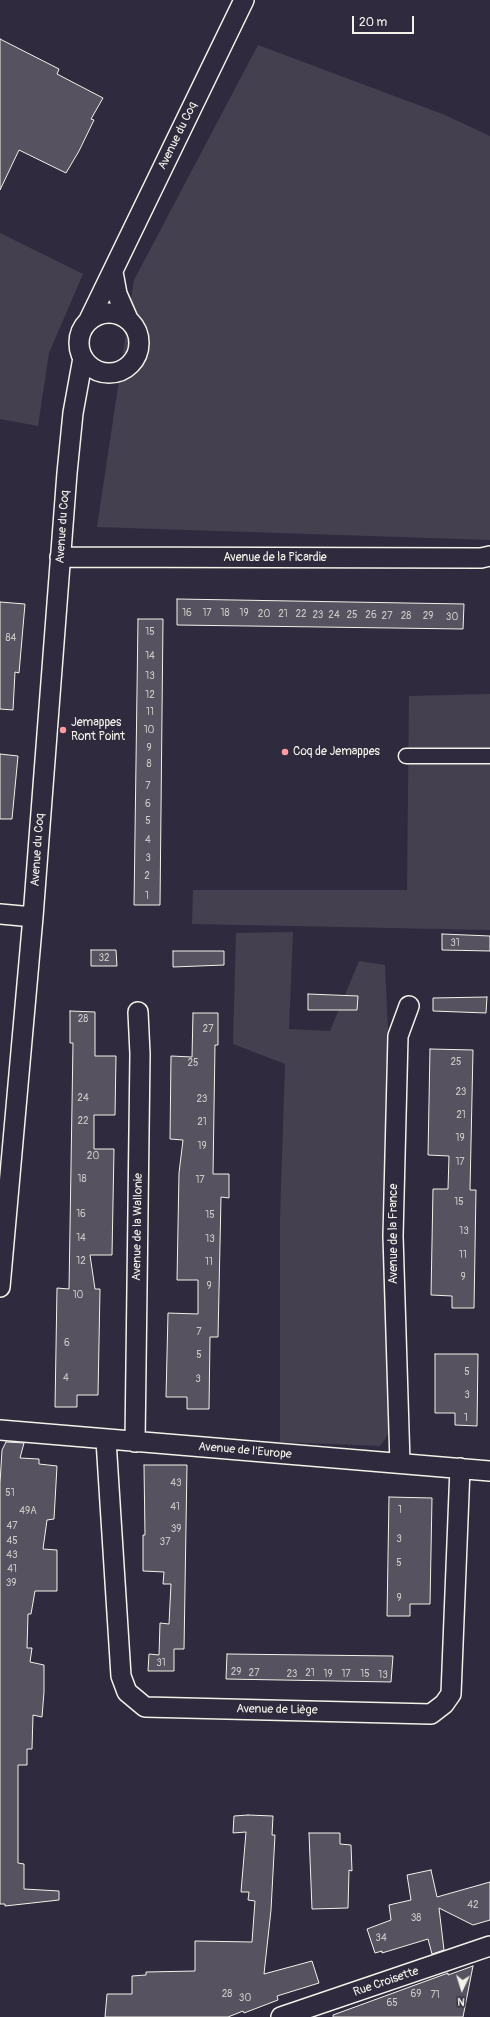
<!DOCTYPE html>
<html>
<head>
<meta charset="utf-8">
<style>
	body { margin:0 }
	#map { position:relative; width:490px; height:2017px; overflow:hidden; background:#2f2a3d; font-family:Pangolin,sans-serif }
	canvas { display:block }
	.north { position:absolute; left:442px; top:1969px; width:40px; height:40px; -webkit-text-stroke:3px #2f2a3d; paint-order:stroke; rotate:184deg; font-size:11px; font-weight:700; line-height:16px; text-align:center; color:#f4f1e8 }
	.north::after { content:''; display:block; margin:auto; width:14px; height:18px; background:#f4f1e8; clip-path:polygon(50% 0,100% 100%,50% 72%,0 100%) }
	.scale { position:absolute; left:352px; top:16px; width:62px; height:18px; box-sizing:border-box; border:2px solid #f4f1e8; border-top:0; padding-left:5px; font-size:12px; line-height:14px; white-space:nowrap; color:#f4f1e8; -webkit-text-stroke:3px #2f2a3d; paint-order:stroke }
</style>
</head>
<body>
<div id="map">
<canvas width="490" height="2017"></canvas>
<div class="north">N</div>
<div class="scale">20 m</div>
</div>
<script>
const context = document.querySelector('canvas').getContext('2d');
context.lineJoin = 'round';
function fill(path, color) {
  context.fillStyle = color;
  context.fill(path, 'evenodd');
}
function shape(rows) {
  const path = new Path2D();
  for (const r of rows) {
    if (r.length === 3) {
      path.moveTo(r[0] + r[2], r[1]);
      path.arc(r[0], r[1], r[2], 0, 2 * Math.PI);
      continue;
    }
    path.moveTo(r[0], r[1]);
    for (let i = 2; i < r.length; i += 2) path.lineTo(r[i], r[i + 1]);
  }
  return path;
}
function trace(path, color, width, dash) {
  context.strokeStyle = color;
  context.lineWidth = width;
  context.lineCap = dash ? 'butt' : 'round';
  context.setLineDash(dash || []);
  context.stroke(path);
}
function drawText(font, color, halo, rows, align = 'center') {
  context.font = font + ' Pangolin,sans-serif';
  context.lineWidth = 3.5;
  context.setLineDash([]);
  context.textBaseline = 'middle';
  context.strokeStyle = halo;
  context.fillStyle = color;
  for (const [text, x, y, turn = 0] of rows) {
    context.save();
    context.translate(x, y);
    context.rotate((+turn || 0) * Math.PI / 180);
    context.textAlign = isNaN(turn) ? turn : align;
    if (halo) context.strokeText(text, 0, 0);
    context.fillText(text, 0, 0);
    context.restore();
  }
}
fill(shape([
	[258,45,445,115,490,136,490,540,97,527,134,280],
	[0,233,83,274,49,353,38,426,0,419],
	[490,694,490,930,192,924,193,890,407,890,409,696],
	[293,932,289,1029,330,1031,359,961,385,965,388,1029,382,1222,390,1432,380,1446,280,1442,280,1219,285,1064,233,1044,236,933]
]), '#454050');
const building = shape([
	[0,39,59,69,57,74,103,98,91,119,94,120,79,151,66,173,19,150,0,190,0,39],
	[177,599,464,604,463,629,177,625,177,599],
	[0,602,25,604,19,673,15,672,13,710,0,709,0,602],
	[138,619,163,619,160,905,134,905,138,619],
	[0,754,18,756,12,819,0,819,0,754],
	[442,934,490,936,490,951,442,950,442,934],
	[91,950,116,950,117,966,91,966,91,950],
	[173,951,224,951,224,965,173,967,173,951],
	[308,994,358,996,357,1010,308,1010,308,994],
	[487,997,486,1013,433,1011,433,998,487,997],
	[70,1011,95,1012,95,1056,116,1056,115,1115,94,1115,94,1149,114,1149,112,1255,90,1255,95,1289,100,1289,98,1395,77,1395,77,1407,55,1407,57,1288,69,1289,73,1043,70,1043,70,1011],
	[193,1013,218,1013,218,1045,215,1045,213,1174,229,1174,229,1198,221,1197,218,1337,210,1337,209,1409,187,1409,187,1397,166,1397,168,1313,198,1314,198,1280,177,1280,179,1173,183,1140,170,1139,171,1056,192,1057,193,1013],
	[430,1049,473,1050,470,1190,476,1190,474,1308,452,1308,452,1296,431,1295,433,1189,448,1189,449,1156,428,1155,430,1049],
	[435,1354,478,1354,477,1426,455,1425,455,1413,435,1413,435,1354],
	[6,1442,24,1443,20,1458,39,1459,39,1464,57,1466,54,1519,47,1520,43,1549,57,1550,57,1591,35,1591,31,1614,28,1614,27,1648,32,1648,30,1662,44,1665,44,1692,42,1717,33,1715,32,1749,27,1749,27,1765,18,1765,18,1863,24,1864,24,1889,59,1891,59,1900,5,1906,5,1904,0,1904,0,1483,2,1450,6,1442],
	[144,1465,187,1465,184,1649,174,1649,174,1671,148,1671,149,1654,159,1655,160,1623,169,1624,171,1584,163,1584,164,1572,143,1571,143,1535,145,1535,144,1465],
	[389,1497,432,1498,430,1604,410,1604,410,1616,387,1616,389,1497],
	[227,1654,393,1656,391,1682,226,1679,227,1654],
	[248,1815,273,1816,272,1835,275,1835,271,1910,264,1974,312,1961,319,1983,277,1996,278,2000,244,2013,243,2011,228,2017,105,2017,107,1994,132,1994,132,1976,146,1975,146,1972,195,1971,195,1941,252,1942,255,1901,248,1900,249,1892,241,1892,246,1832,233,1833,234,1816,248,1815],
	[309,1833,340,1833,340,1844,351,1845,352,1871,349,1870,348,1908,312,1909,309,1833],
	[431,1870,437,1897,490,1882,490,1920,473,1925,439,1908,444,1950,432,1954,428,1939,382,1953,382,1951,375,1953,367,1929,391,1920,389,1905,411,1900,407,1875,431,1870],
	[473,1966,463,2017,333,2017,333,2015,448,1973,448,1975,473,1966]
]);
fill(building, '#56525f');
trace(building, '#f4f1e8', 1);
const pedestrian = shape([
	[406,756,490,756]
]);
const minor = shape([
	[113,272,117,294,128,319],
	[109,343,30],
	[89,320,244,0],
	[60,557,481,558,490,556],
	[0,914,33,917],
	[0,1287,33,917,67,473,73,413,83,358],
	[0,1430,490,1471],
	[106,1440,121,1676,127,1692,145,1707,431,1714,444,1704,451,1694,460,1468],
	[135,1442,140,1054,138,1012],
	[400,1463,393,1236,398,1036,409,1006],
	[281,2017,490,1946]
]);
trace(pedestrian, '#f4f1e8', 17);
trace(minor, '#f4f1e8', 22);
trace(pedestrian, '#2f2a3d', 14);
trace(minor, '#2f2a3d', 19);
for (const [x, y, r, color] of [
	[63,730,4,"#ff9aa2"],
	[285,752,4,"#ff9aa2"]
]) {
  const dot = new Path2D();
  dot.arc(x, y, r, 0, 2 * Math.PI);
  context.fillStyle = color;
  context.fill(dot);
  trace(dot, '#2f2a3d', 1.5);
}
drawText('10px', '#ccc9c6', null, [
	["16",187,613],
	["17",207,613],
	["18",225,613],
	["19",244,613],
	["20",264,614],
	["21",283,614],
	["22",301,614],
	["23",318,615],
	["24",334,615],
	["25",352,615],
	["26",371,615],
	["27",387,616],
	["28",406,616],
	["29",428,616],
	["30",452,617],
	["15",150,632],
	["84",11,638],
	["14",150,656],
	["13",150,676],
	["12",150,695],
	["11",150,712],
	["10",149,730],
	["9",149,748],
	["8",149,764],
	["7",148,786],
	["6",148,804],
	["5",148,821],
	["4",148,840],
	["3",148,858],
	["2",147,876],
	["1",147,896],
	["31",455,943],
	["32",104,958],
	["28",83,1019],
	["27",208,1029],
	["25",456,1062],
	["25",193,1063],
	["23",461,1092],
	["24",83,1098],
	["23",202,1099],
	["21",461,1115],
	["22",83,1121],
	["21",202,1122],
	["19",460,1138],
	["19",202,1146],
	["20",93,1156],
	["17",460,1162],
	["18",82,1179],
	["17",200,1180],
	["15",459,1202],
	["16",81,1214],
	["15",210,1215],
	["13",464,1231],
	["14",81,1238],
	["13",210,1239],
	["11",463,1255],
	["12",81,1261],
	["11",209,1262],
	["9",463,1277],
	["9",209,1286],
	["10",78,1295],
	["7",199,1332],
	["6",67,1343],
	["5",199,1355],
	["5",467,1372],
	["4",66,1378],
	["3",198,1379],
	["3",467,1395],
	["1",466,1418],
	["43",176,1483],
	["51",10,1493],
	["41",175,1507],
	["1",400,1510],
	["49A",28,1511],
	["47",12,1526],
	["39",176,1529],
	["3",399,1539],
	["45",12,1541],
	["37",165,1542],
	["43",12,1555],
	["5",399,1563],
	["41",12,1569],
	["39",11,1583],
	["9",399,1598],
	["31",161,1663],
	["29",236,1672],
	["27",254,1673],
	["21",310,1673],
	["23",292,1674],
	["19",328,1674],
	["17",346,1674],
	["15",365,1674],
	["13",383,1675],
	["42",473,1905],
	["38",416,1918],
	["34",381,1938],
	["28",227,1994],
	["69",416,1994],
	["71",435,1995],
	["30",245,1998],
	["65",392,2003]
]);
drawText('12px', '#f4f1e8', '#2f2a3d', [
	["Avenue du Coq",178,136,-64],
	["Avenue du Coq",63,527,-86],
	["Avenue de la Picardie",275,558],
	["Avenue du Coq",38,850,-86],
	["Avenue de la Wallonie",138,1227,-89],
	["Avenue de la France",394,1234,-90],
	["Avenue de l'Europe",245,1451,5],
	["Avenue de Liège",277,1710,1],
	["Rue Croisette",386,1982,-19]
]);
drawText('12px', '#f4f1e8', '#2f2a3d', [
	["Jemappes",71,723],
	["Ront Point",71,737],
	["Coq de Jemappes",293,752]
], 'left');
</script>
</body>
</html>
